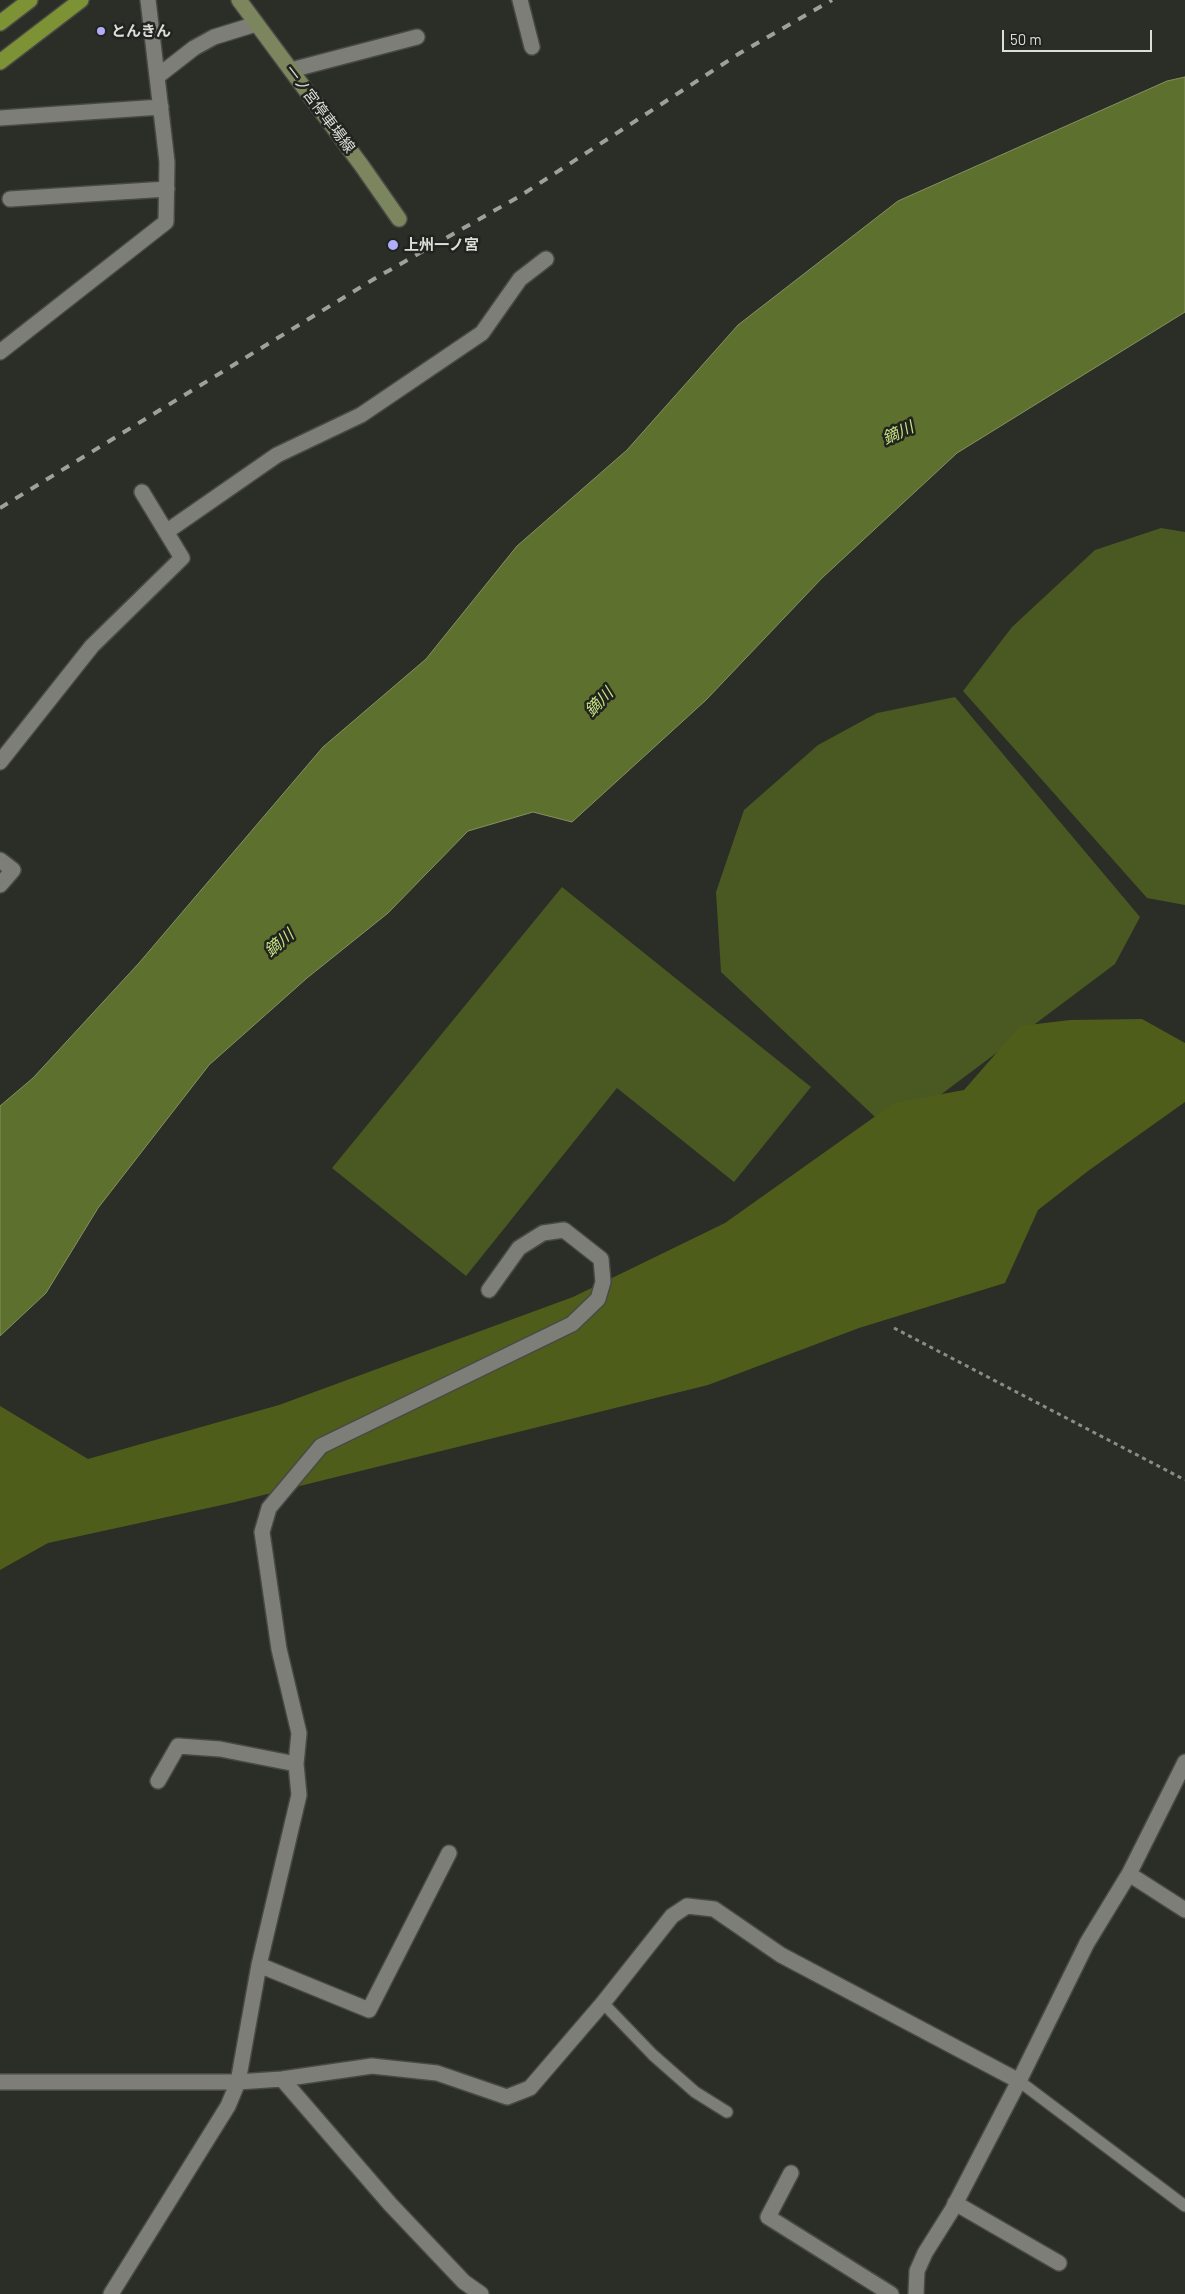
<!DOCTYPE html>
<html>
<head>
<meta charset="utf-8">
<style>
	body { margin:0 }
	#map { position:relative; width:1185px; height:2294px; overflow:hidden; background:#2b2d27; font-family:Barlow,sans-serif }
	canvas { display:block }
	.scale { position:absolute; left:1002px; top:30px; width:150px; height:22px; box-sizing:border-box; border:2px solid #dddeda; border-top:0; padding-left:6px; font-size:15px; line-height:18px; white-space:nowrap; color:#dddeda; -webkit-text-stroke:4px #21231e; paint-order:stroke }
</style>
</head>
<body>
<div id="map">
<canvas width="1185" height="2294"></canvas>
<div class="scale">50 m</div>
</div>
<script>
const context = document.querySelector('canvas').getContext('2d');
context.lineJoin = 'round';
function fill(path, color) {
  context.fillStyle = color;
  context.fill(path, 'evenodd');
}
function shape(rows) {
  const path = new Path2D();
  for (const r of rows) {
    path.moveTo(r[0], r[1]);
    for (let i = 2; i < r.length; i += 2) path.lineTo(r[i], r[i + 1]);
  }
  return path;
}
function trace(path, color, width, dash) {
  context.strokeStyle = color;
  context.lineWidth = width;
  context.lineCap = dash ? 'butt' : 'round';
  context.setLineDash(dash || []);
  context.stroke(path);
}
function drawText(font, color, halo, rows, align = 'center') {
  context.font = font + ' Barlow,"Noto Sans JP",sans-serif';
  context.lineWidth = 5;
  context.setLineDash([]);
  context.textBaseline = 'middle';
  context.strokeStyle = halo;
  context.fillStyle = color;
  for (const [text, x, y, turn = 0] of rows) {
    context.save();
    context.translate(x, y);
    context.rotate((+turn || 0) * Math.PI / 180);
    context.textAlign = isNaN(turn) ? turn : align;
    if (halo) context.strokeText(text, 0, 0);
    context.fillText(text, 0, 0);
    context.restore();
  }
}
fill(shape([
	[1161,528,1185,532,1185,905,1147,898,963,691,1012,627,1095,550],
	[955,697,1140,917,1115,964,891,1132,721,972,716,892,744,810,818,745,877,713],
	[562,887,811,1087,734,1182,617,1088,466,1276,332,1168]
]), '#4a5822');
fill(shape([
	[1142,1019,1185,1043,1185,1102,1088,1171,1038,1210,1005,1283,859,1328,708,1385,231,1503,48,1543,0,1570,0,1406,88,1459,279,1405,573,1297,725,1223,894,1103,964,1090,1020,1026,1070,1020]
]), '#4e5e1a');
const water = shape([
	[1185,77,1185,312,957,453,822,578,706,700,572,822,533,812,468,831,388,913,307,978,209,1065,98,1208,46,1293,0,1336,0,1106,33,1078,139,963,323,747,426,659,517,546,627,450,738,325,898,201,1167,81,1185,77]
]);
fill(water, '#5e702d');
trace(water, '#849161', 1);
const service = shape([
	[603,2003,653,2055,695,2092,727,2112],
	[1019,2081,1185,2206]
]);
const minor = shape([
	[520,0,532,47],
	[291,70,417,37],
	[158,76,194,48,214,37,256,24],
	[0,118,161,107],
	[10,199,167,189],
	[0,352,166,222,167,162,148,0],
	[166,532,277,455,361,415,482,333,520,279,546,259],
	[0,762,92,646,182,558,142,492],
	[0,860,13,870,0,885],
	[158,1781,178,1746,220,1749,296,1764],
	[1129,1874,1185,1762],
	[259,1965,369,2010,449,1853],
	[282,2079,390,2204,464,2282,481,2294],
	[0,2082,238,2082,282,2079,372,2066,437,2073,507,2097,530,2088,603,2003,672,1916,687,1906,714,1909,781,1955,1019,2081,1087,1943,1129,1874,1185,1910],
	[791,2173,768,2217,891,2294],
	[955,2203,1059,2263],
	[111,2294,228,2106,238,2082,259,1965,299,1795,296,1764,299,1733,279,1649,262,1532,269,1508,321,1446,572,1324,598,1299,603,1282,601,1259,564,1230,543,1233,519,1248,489,1290],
	[916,2294,917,2271,925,2253,952,2210,1019,2081]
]);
const secondary = shape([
	[239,0,362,166,399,219]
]);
const trunk = shape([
	[0,23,30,0],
	[0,62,81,0]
]);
trace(service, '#484945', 14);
trace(minor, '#484945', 18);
trace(secondary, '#484945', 18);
trace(trunk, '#484945', 18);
trace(shape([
	[894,1328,1185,1480]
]), '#8a8c87', 3, [4, 4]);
trace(service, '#7c7e77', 11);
trace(minor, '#7c7e77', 15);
trace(secondary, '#7c865e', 15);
trace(trunk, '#7d9234', 15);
trace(shape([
	[0,508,374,279,520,196,740,53,832,0]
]), '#9fa09b', 4, [9, 9]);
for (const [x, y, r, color] of [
	[101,31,5,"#b1adfa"],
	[393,245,6,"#b1adfa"]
]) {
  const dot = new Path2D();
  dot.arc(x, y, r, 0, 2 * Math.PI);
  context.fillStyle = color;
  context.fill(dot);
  trace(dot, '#21231e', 2);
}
drawText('bold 15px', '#dddeda', '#21231e', [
	["とんきん",111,31],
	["上州一ノ宮",404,245]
], 'left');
drawText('15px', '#dddeda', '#21231e', [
	["一ノ宮停車場線",320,109,53]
]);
drawText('italic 16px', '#c8e384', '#21231e', [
	["鏑川",898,433,-25],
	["鏑川",599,702,-46],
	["鏑川",279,943,-40]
]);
</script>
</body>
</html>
